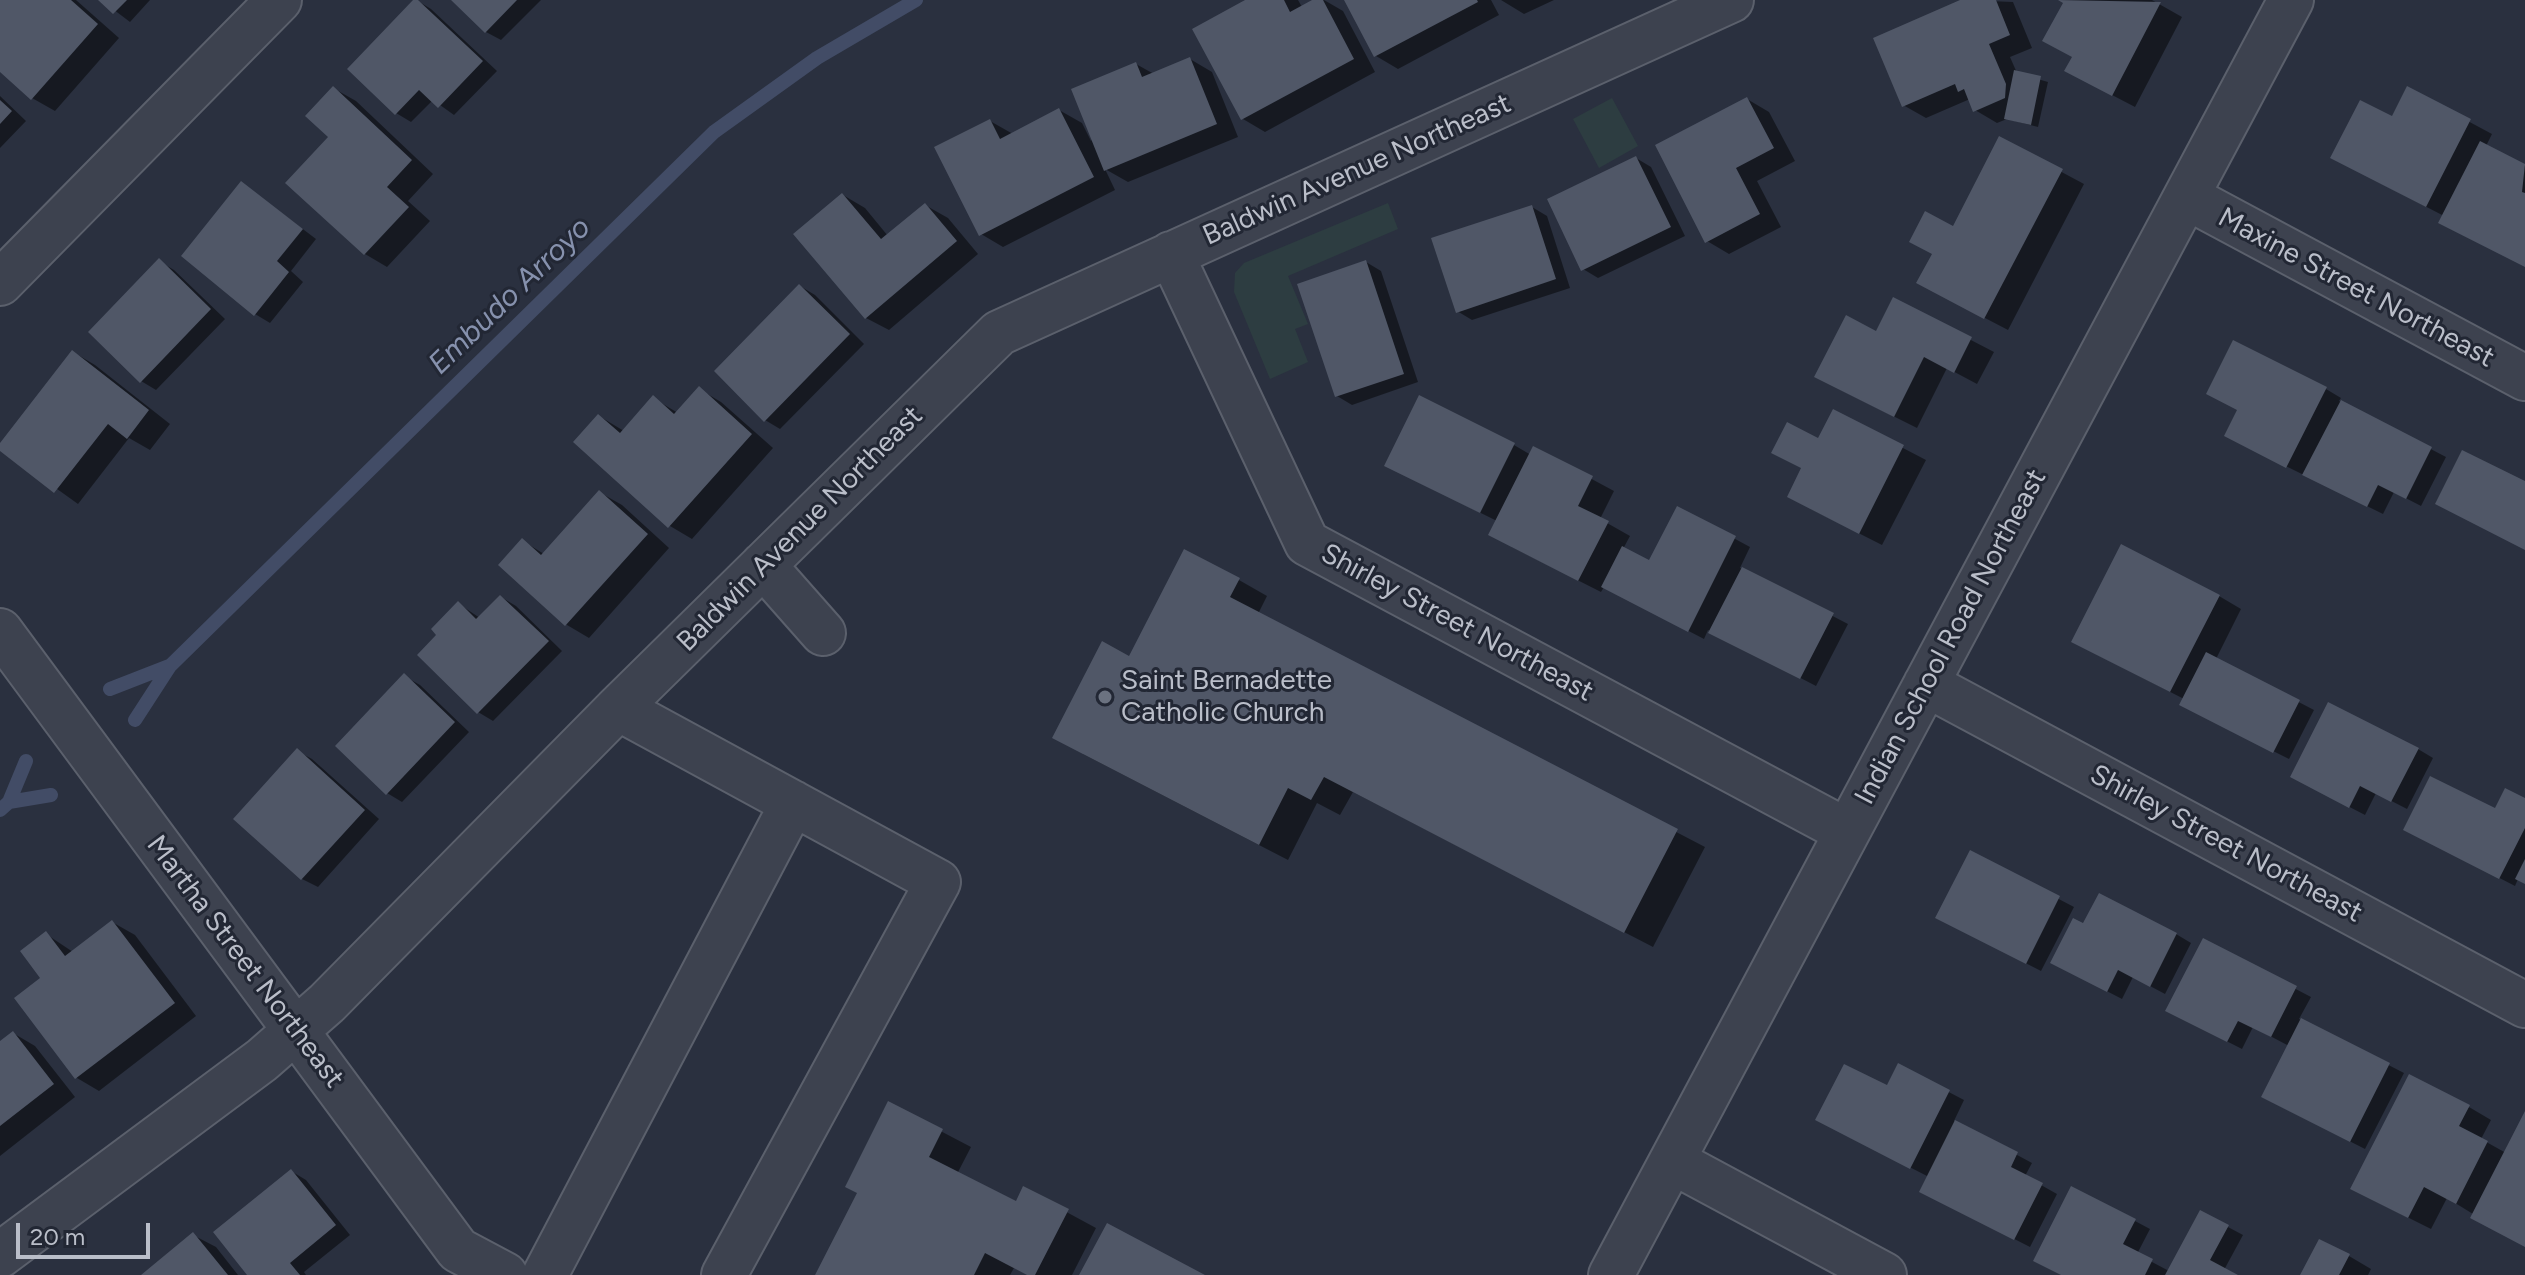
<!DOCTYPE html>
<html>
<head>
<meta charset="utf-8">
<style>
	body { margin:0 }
	#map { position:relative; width:2525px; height:1275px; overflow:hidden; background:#2a303f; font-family:Figtree,sans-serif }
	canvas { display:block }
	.scale { position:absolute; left:16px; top:1223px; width:134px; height:36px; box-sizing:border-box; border:4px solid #babec9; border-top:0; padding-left:10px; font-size:24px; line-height:28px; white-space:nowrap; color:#babec9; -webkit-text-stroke:6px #222734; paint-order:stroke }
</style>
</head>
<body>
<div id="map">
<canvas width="2525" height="1275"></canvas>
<div class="scale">20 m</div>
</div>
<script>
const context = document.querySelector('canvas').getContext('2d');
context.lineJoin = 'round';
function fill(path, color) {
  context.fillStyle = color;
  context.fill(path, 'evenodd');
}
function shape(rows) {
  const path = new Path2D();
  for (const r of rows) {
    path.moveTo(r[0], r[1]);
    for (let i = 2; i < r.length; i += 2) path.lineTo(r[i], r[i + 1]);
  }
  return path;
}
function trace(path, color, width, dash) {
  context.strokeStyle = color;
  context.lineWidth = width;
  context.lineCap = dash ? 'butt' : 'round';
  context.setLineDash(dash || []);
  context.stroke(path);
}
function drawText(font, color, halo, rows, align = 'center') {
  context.font = font + ' Figtree,sans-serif';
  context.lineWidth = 6;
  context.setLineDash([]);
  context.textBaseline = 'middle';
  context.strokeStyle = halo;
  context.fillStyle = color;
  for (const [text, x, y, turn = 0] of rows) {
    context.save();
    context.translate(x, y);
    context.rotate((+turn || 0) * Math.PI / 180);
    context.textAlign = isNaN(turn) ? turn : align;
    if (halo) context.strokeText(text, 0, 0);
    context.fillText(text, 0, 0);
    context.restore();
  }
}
fill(shape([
	[1612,98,1638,146,1599,168,1573,119],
	[1388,203,1398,229,1288,276,1308,324,1295,329,1308,362,1270,379,1234,292,1235,273,1244,263]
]), '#2d3d41');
fill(shape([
	[0,0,76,0,119,38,55,111,32,98,0,69],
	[101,0,150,0,130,22],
	[416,0,431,9,497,71,454,115,433,100,411,122,396,113],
	[454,0,541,0,501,40,486,32],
	[1249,0,1298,0,1302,7,1324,0,1343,11,1375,72,1265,132,1243,119],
	[1346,0,1491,0,1499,15,1398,69,1376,56],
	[1501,0,1554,0,1524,14],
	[1965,0,2013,2,2032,48,2010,57,2017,73,2048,82,2038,127,2007,119,1997,123,1975,110,1970,99,1926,118,1903,105],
	[2060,0,2152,0,2182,17,2135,107,2089,83,2074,57,2065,3],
	[1190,59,1212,72,1238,137,1128,182,1105,169,1115,190,1003,247,981,234,990,121,1013,134,1059,110,1082,123,1091,141,1136,64,1154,74],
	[333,88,356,101,433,174,408,201,430,221,387,267,365,254,330,137],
	[2408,89,2492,134,2486,146,2525,166,2525,266,2444,216,2355,170,2392,119],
	[0,96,26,121,0,148],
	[1747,99,1769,112,1795,161,1757,181,1781,227,1729,254,1707,241],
	[2000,139,2084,184,2008,330,1941,295,1953,228],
	[1636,158,1651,167,1685,236,1598,278,1583,269],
	[242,183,316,239,291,271,303,282,270,323,255,314],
	[843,195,865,208,888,236,925,205,948,218,978,254,889,330,866,318],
	[1532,207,1547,216,1570,288,1472,320,1457,311],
	[159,261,174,270,225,319,156,390,141,381],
	[1366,262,1381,271,1418,382,1352,405,1337,396],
	[800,286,815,295,864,344,780,429,765,420],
	[1894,300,1994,352,1977,384,1947,368,1917,428,1839,389,1877,334],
	[73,352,95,365,170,424,150,450,129,438,78,504,0,448],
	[699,389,721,402,773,448,692,539,670,526,599,416,624,431,653,398,678,413],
	[2326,389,2341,398,2339,401,2446,457,2421,506,2394,492,2383,514,2241,444],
	[1834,412,1926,460,1882,545,1811,509,1803,469],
	[1514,445,1531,455,1534,448,1614,491,1600,519,1630,536,1623,549,1650,562,1678,508,1750,547,1740,568,1848,624,1816,686,1708,630,1704,639,1604,587,1601,592,1512,547,1497,521,1402,474],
	[599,492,622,505,669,548,589,638,567,625,501,565,523,541,544,554],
	[1239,580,1267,596,1258,614,1705,847,1653,947,1353,792,1340,815,1317,803,1288,860,1083,754,1129,658],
	[2219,596,2241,609,2216,659,2314,710,2289,759,2197,713,2184,699,2096,654],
	[501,597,516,606,562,651,493,721,478,712,439,635,459,604,480,618],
	[404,676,420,685,469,732,402,802,387,793],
	[2418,749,2433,758,2407,809,2376,793,2365,815,2307,785],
	[297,751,312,759,379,819,318,887,302,879,236,819],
	[2525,800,2525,883,2518,879,2515,886,2420,837],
	[1971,853,2074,907,2041,971,1953,926],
	[112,922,135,935,196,1016,99,1091,77,1078,43,979,46,934,73,952],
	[2084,926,2176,934,2191,943,2165,994,2133,977,2122,999,2068,971],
	[2204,941,2311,997,2299,1019,2404,1073,2365,1149,2278,1105,2289,1046,2253,1027,2242,1049,2183,1019],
	[13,1033,35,1046,75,1097,0,1156,0,1044],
	[1899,1066,1964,1100,1954,1121,2032,1163,2025,1176,2057,1194,2030,1247,1936,1199,1929,1177,1833,1128,1888,1088],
	[889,1104,971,1147,957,1174,1016,1204,1024,1189,1096,1228,1072,1275,1028,1275,1014,1268,1010,1275,817,1275,859,1193],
	[2469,1107,2491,1120,2481,1139,2506,1153,2525,1116,2525,1246,2447,1198,2431,1229,2375,1201],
	[291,1171,306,1180,350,1235,304,1272,306,1275,250,1275],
	[2135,1221,2150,1229,2137,1254,2169,1271,2228,1227,2243,1235,2224,1270,2234,1275,2063,1275],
	[193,1235,216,1247,238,1275,144,1275],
	[2349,1256,2371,1269,2368,1275,2303,1275]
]), '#0007');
trace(shape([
	[110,689,169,666],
	[135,720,170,666,714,132,817,58,916,0],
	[9,802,51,795],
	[0,810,9,802,26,761]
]), '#424c66', 14);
fill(shape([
	[0,0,71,0,98,24,31,100,0,72],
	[98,0,127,0,113,14],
	[413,0,418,0,483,61,438,108,419,90,395,115,347,69],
	[451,0,517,0,485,33],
	[1245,0,1284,0,1290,12,1312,0,1323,0,1354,59,1241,120,1192,29],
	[1344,0,1477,0,1478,2,1374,57],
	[1960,0,1996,0,2010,35,1989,44,2006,84,2005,98,1973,112,1964,89,1958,92,1955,84,1902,107,1873,38],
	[2058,0,2161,2,2112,96,2064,71,2072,57,2042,41,2063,3],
	[1190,57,1217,124,1104,171,1071,89,1136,62,1142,77],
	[2014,70,2041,76,2031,125,2004,119],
	[333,86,412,160,387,187,409,207,364,255,285,183,328,137,305,116],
	[2407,86,2471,119,2426,207,2330,158,2360,100,2392,116],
	[1747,97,1774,148,1736,168,1760,214,1705,243,1655,145],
	[0,100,12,111,0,124],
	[1059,108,1094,177,979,236,934,147,990,119,1000,139],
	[1999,136,2063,169,1984,319,1916,283,1932,254,1909,242,1925,211,1953,226],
	[2480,141,2525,164,2522,192,2525,193,2525,267,2438,223],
	[1636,156,1671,227,1581,271,1547,199],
	[241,181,303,229,277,261,289,272,254,316,181,256],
	[842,193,881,239,925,203,957,241,865,319,793,234],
	[1532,205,1556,279,1456,313,1431,238],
	[159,258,211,309,140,383,88,332],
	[1366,260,1404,374,1335,397,1297,284],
	[799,284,850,334,764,422,714,371],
	[1893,297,1972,337,1954,373,1924,357,1894,417,1814,377,1846,315,1876,331],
	[2233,340,2327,387,2286,468,2224,436,2237,410,2206,394],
	[72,350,149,410,127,439,108,424,54,493,0,451,0,443],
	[699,386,752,434,668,528,573,442,598,414,620,433,653,395,674,414],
	[1419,395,1515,443,1480,513,1384,466],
	[2341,400,2432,447,2406,499,2378,485,2367,507,2302,475],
	[1833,409,1904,445,1859,534,1787,497,1801,468,1771,453,1787,422,1818,438],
	[1533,446,1593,476,1578,506,1609,521,1578,581,1488,535],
	[2462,450,2525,481,2525,550,2435,504],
	[599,490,648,534,565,626,498,565,522,538,541,555],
	[1677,506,1736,536,1688,632,1601,587,1622,546,1649,560],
	[2121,544,2220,595,2170,692,2071,642],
	[1184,549,1240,578,1230,597,1678,829,1624,933,1324,777,1311,800,1288,788,1259,845,1052,738,1102,641,1129,656],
	[1742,567,1834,613,1800,679,1708,633],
	[500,595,549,641,477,714,417,655,436,635,431,629,458,601,476,619],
	[2206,652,2300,700,2273,753,2179,705],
	[404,673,455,722,386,795,335,746],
	[2328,702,2419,748,2391,802,2360,786,2349,808,2290,777],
	[297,748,365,810,301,880,233,819],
	[2430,776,2495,808,2505,788,2525,798,2525,828,2499,879,2403,830],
	[1970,850,2060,896,2026,964,1935,918],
	[2525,859,2525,884,2515,879],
	[2099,893,2177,933,2150,987,2118,970,2107,992,2050,963,2073,918,2083,923],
	[112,920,175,1003,75,1079,14,998,40,978,20,951,46,931,65,956],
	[2203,938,2297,986,2271,1037,2238,1021,2227,1042,2165,1011],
	[2301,1018,2390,1063,2350,1142,2261,1097],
	[13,1031,54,1084,0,1126,0,1041],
	[1898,1063,1950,1090,1910,1169,1815,1120,1844,1064,1887,1085],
	[2409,1074,2470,1105,2459,1126,2488,1141,2456,1204,2424,1187,2408,1218,2350,1189],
	[888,1101,943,1129,929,1157,1016,1201,1023,1186,1069,1209,1035,1275,1027,1275,985,1253,974,1275,815,1275,857,1193,845,1187],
	[2525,1111,2525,1247,2470,1218],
	[1955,1120,2018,1152,2011,1167,2043,1183,2014,1240,1919,1192],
	[291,1169,336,1225,290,1263,300,1275,247,1275,213,1232],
	[2071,1186,2136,1219,2123,1244,2153,1259,2145,1275,2061,1275,2033,1261],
	[2200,1210,2229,1225,2210,1260,2238,1275,2165,1275],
	[1107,1223,1205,1275,1079,1275],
	[193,1232,228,1275,141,1275],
	[2319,1239,2350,1254,2339,1275,2300,1275]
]), '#505767');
const minor = shape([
	[2187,197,2525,378],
	[1171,254,1307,543,1846,831],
	[0,283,279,0],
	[763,565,823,633],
	[0,631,458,1250,505,1275],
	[1926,684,2525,1005],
	[618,708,938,882,724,1275],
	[1672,1161,1884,1275],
	[0,1255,262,1060,327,1003,618,708,999,333,1731,0],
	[545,1275,793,803],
	[1611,1275,2291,0]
]);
trace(minor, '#5b606c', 48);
trace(minor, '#3d424f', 44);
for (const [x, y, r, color] of [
	[1105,697,8,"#6b7280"]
]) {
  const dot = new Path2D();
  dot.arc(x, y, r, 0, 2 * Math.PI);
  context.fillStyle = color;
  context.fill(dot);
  trace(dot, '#222734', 3);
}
drawText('28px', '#babec9', '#222734', [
	["Baldwin Avenue Northeast",1357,170,-24],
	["Maxine Street Northeast",2356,288,28],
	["Baldwin Avenue Northeast",800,529,-45],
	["Shirley Street Northeast",1457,623,28],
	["Indian School Road Northeast",1951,637,-62],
	["Shirley Street Northeast",2226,844,28],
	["Martha Street Northeast",245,962,53]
]);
drawText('28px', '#babec9', '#222734', [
	["Saint Bernadette",1121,681],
	["Catholic Church",1121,713]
], 'left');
drawText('italic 30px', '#8691ad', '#222734', [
	["Embudo Arroyo",510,296,-44]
]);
</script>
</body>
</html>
